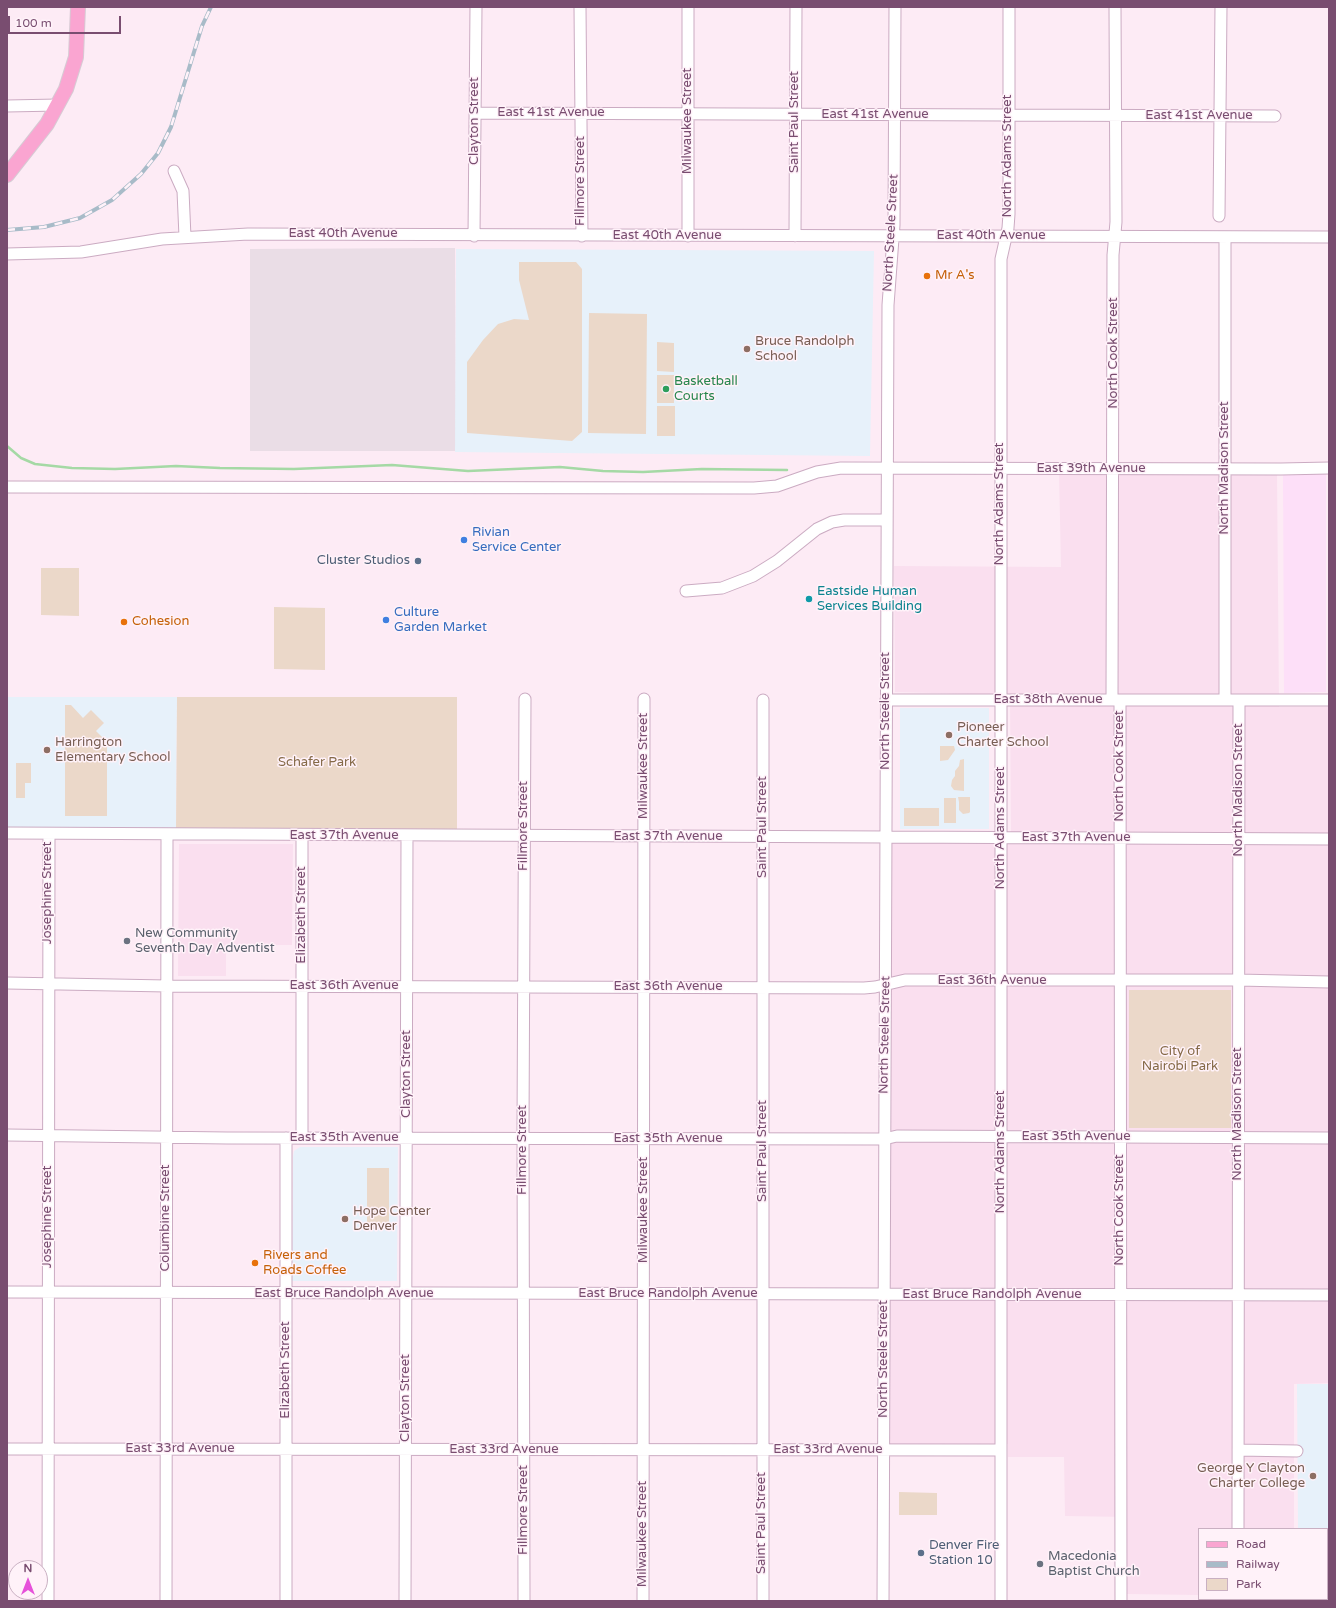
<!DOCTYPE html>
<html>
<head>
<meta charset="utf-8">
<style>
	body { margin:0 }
	#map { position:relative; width:1336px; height:1608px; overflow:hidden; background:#fdebf5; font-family:"Varela Round",sans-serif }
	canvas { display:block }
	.frame { position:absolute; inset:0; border:8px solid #794d70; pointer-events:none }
	.legend { position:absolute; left:1198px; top:1528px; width:130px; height:72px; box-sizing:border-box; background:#fff2f9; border:1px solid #c9b0c2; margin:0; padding:5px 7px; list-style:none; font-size:12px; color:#794d70 }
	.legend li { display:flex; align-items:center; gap:8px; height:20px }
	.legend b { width:20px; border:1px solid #c9b0c2 }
	.north { position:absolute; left:8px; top:1560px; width:40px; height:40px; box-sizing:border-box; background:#fff2f9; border:1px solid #c9b0c2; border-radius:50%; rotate:0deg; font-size:11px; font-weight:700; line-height:16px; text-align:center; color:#794d70 }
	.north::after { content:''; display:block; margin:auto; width:14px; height:18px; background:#e651da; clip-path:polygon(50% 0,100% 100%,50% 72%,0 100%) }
	.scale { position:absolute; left:8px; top:16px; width:113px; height:18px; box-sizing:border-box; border:2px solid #794d70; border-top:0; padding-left:5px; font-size:12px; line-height:14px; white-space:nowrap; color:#794d70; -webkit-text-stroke:3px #fff2f9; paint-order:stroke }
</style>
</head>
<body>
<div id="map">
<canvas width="1336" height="1608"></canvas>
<div class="frame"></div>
<ul class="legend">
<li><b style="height:5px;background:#faa5d1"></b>Road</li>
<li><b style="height:5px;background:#a8bbc8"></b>Railway</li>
<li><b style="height:11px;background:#ebd8c9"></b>Park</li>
</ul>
<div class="north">N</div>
<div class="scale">100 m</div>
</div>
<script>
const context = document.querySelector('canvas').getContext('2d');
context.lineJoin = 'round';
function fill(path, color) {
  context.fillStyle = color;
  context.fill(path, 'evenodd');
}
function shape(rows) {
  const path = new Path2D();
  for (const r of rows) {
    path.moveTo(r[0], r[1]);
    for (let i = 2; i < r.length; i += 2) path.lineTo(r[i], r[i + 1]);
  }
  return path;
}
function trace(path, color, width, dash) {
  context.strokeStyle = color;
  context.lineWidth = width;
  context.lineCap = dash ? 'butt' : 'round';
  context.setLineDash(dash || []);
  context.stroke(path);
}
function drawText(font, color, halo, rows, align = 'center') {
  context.font = font + ' "Varela Round",sans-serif';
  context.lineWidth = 3;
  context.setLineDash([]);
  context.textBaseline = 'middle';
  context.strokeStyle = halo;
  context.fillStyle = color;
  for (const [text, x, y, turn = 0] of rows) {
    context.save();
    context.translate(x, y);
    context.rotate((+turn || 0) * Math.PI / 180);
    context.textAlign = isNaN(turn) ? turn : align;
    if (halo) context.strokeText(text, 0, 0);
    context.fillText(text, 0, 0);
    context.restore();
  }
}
fill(shape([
	[1059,471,1277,473,1279,707,1329,707,1329,1383,1294,1384,1294,1529,1199,1529,1199,1595,1127,1594,1127,1517,1065,1516,1064,1457,1008,1457,1008,1444,890,1445,892,843,1011,842,1010,695,895,692,894,566,1061,567],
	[179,844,293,844,292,945,260,945,259,948,226,948,226,976,178,976]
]), '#fadfef');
fill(shape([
	[1283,473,1326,473,1326,692,1284,693]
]), '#fddff8');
fill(shape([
	[455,248,456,451,250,451,250,249]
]), '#eadde6');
fill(shape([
	[456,249,874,251,870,456,455,452],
	[7,697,177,697,176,829,7,828],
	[900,708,989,708,989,829,900,829],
	[300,1147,398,1147,397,1281,292,1281,293,1157,294,1151],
	[1297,1384,1329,1384,1329,1601,1298,1601,1298,1599,1327,1599,1327,1529,1298,1529]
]), '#e7f1fa');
fill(shape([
	[519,262,576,262,582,269,582,432,572,441,467,433,467,362,483,340,498,324,514,319,529,320,519,280],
	[589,313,647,314,646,434,588,433],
	[657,342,674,343,674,372,657,371],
	[657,375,674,375,674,403,657,403],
	[657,406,675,406,675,436,657,436],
	[41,568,79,568,79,616,41,615],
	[274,607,325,608,325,670,274,669],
	[177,697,457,697,457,830,176,829],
	[65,705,71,705,83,718,91,710,104,723,96,731,107,742,107,816,65,816],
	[940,746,954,746,955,750,948,760,940,761],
	[964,759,964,791,954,790,951,786,952,780,955,776,955,771,959,766,960,760],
	[16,763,31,763,31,783,25,783,25,798,16,798],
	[958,797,970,797,970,812,969,813,963,814,959,810,959,802],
	[944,798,956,798,956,823,944,823],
	[904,808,939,808,939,826,904,826],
	[1129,990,1231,990,1231,1128,1129,1128],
	[367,1168,389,1168,389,1229,367,1229],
	[899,1492,937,1493,937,1515,899,1515]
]), '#ebd8c9');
trace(shape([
	[7,446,21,458,35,464,72,468,115,469,176,466,220,468,294,469,392,465,468,471,560,467,603,471,643,472,702,469,787,470]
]), '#a5d9a5', 2.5);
const minor = shape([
	[580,7,582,236],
	[688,7,688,236],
	[7,106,58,105],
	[475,113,1275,116],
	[174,171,183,191,185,237],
	[1219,216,1221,7],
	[474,236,476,7],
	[795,236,796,7],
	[7,254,81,252,162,239,248,234,1329,237],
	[7,487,754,488,777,486,817,472,841,468,1281,469,1329,468],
	[686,591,722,588,753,576,777,561,817,529,832,522,844,520,886,520],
	[1112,699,1113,255,1116,222,1115,7],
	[1225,699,1225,238],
	[886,700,1329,700],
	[1120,700,1121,1601],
	[7,833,1329,839],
	[7,983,167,986,864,988,875,987,905,980,1238,980,1329,982],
	[7,1135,227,1138,884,1139,897,1136,1329,1138],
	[302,1138,302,836],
	[7,1292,1329,1295],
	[7,1449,1001,1450],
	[1238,1450,1297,1451],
	[1238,1529,1239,700],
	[1239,1599,1239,1601],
	[48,1601,49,834],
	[166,1601,167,835],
	[286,1601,286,1138],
	[405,1601,407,836],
	[524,1601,523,1128,525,699],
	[643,1601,644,699],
	[763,1601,763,700],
	[883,1601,888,305,894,225,895,7],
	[1001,1601,1001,259,1008,228,1009,214,1009,7]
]);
const major = shape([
	[7,175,47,124,66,89,76,57,78,7]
]);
trace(minor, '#cbabc2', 13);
trace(major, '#d7cad4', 16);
trace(minor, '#fff', 11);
trace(major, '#faa5d1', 14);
const rail = shape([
	[7,230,44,227,80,218,112,200,141,174,158,153,171,127,202,26,211,7]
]);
trace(rail, '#a8bbc8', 4);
trace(rail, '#fff2f9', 2.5, [8]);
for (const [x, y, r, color] of [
	[927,276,4,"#e8710a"],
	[747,349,4,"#8d6e63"],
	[666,389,4,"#2e9e5b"],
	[464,540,4,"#3f7fe0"],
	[418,561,4,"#5c6f8a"],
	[809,599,4,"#0f9aa8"],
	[386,620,4,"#3f7fe0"],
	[124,622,4,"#e8710a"],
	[949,735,4,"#8d6e63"],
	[47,750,4,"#8d6e63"],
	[127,941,4,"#6b7280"],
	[345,1219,4,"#8d6e63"],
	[255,1263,4,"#e8710a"],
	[1313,1476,4,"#8d6e63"],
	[921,1553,4,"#5c6f8a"],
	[1040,1564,4,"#6b7280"]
]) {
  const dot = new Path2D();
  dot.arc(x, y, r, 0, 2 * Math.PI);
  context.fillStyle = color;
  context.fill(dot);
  trace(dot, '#fff2f9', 1.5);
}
drawText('13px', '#794d70', '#fff2f9', [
	["East 41st Avenue",551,113],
	["East 41st Avenue",875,115],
	["East 41st Avenue",1199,116],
	["Clayton Street",475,121,-90],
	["Milwaukee Street",688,121,-90],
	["Saint Paul Street",795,122,-90],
	["North Adams Street",1008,156,-90],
	["Fillmore Street",581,181,-90],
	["North Steele Street",891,233,-87],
	["East 40th Avenue",343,234],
	["East 40th Avenue",667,236],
	["East 40th Avenue",991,236],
	["North Cook Street",1114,353,-90],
	["North Madison Street",1225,468,-90],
	["East 39th Avenue",1091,469],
	["North Adams Street",1000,504,-90],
	["East 38th Avenue",1048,700],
	["North Steele Street",886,711,-90],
	["Milwaukee Street",644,766,-90],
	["North Cook Street",1120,766,-90],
	["North Madison Street",1239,790,-90],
	["Fillmore Street",524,826,-90],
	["Saint Paul Street",763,827,-90],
	["North Adams Street",1001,828,-90],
	["East 37th Avenue",344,836],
	["East 37th Avenue",668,837],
	["East 37th Avenue",1076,838],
	["Josephine Street",48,893,-90],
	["Elizabeth Street",302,915,-90],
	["East 36th Avenue",992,981],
	["East 36th Avenue",344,986],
	["East 36th Avenue",668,987],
	["North Steele Street",885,1035,-89],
	["Clayton Street",407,1074,-90],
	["North Madison Street",1238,1114,-90],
	["East 35th Avenue",1076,1137],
	["East 35th Avenue",344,1138],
	["East 35th Avenue",668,1139],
	["Fillmore Street",523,1150,-90],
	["Saint Paul Street",763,1151,-90],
	["North Adams Street",1001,1152,-90],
	["Milwaukee Street",644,1210,-90],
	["North Cook Street",1120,1210,-90],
	["Josephine Street",48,1217,-90],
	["Columbine Street",166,1218,-90],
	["East Bruce Randolph Avenue",344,1294],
	["East Bruce Randolph Avenue",668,1294],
	["East Bruce Randolph Avenue",992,1295],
	["North Steele Street",884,1359,-90],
	["Elizabeth Street",286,1370,-90],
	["Clayton Street",406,1398,-90],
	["East 33rd Avenue",180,1449],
	["East 33rd Avenue",504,1450],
	["East 33rd Avenue",828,1450],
	["Fillmore Street",524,1510,-90],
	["Saint Paul Street",762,1523,-90],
	["Milwaukee Street",643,1534,-90]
]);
drawText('13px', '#c56008', '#fff2f9', [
	["Mr A's",935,276],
	["Cohesion",132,622],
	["Rivers and",263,1256],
	["Roads Coffee",263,1271]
], 'left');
drawText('13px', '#785e54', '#fff2f9', [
	["Bruce Randolph",755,342],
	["School",755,357],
	["Pioneer",957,728],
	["Charter School",957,743],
	["Harrington",55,743],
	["Elementary School",55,758],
	["Hope Center",353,1212],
	["Denver",353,1227],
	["George Y Clayton",1305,1469,"right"],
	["Charter College",1305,1484,"right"]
], 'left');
drawText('13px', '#27864d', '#fff2f9', [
	["Basketball",674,382],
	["Courts",674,397]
], 'left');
drawText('13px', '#366cbe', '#fff2f9', [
	["Rivian",472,533],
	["Service Center",472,548],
	["Culture",394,613],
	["Garden Market",394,628]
], 'left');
drawText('13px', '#4e5e75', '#fff2f9', [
	["Cluster Studios",410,561],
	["Denver Fire",929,1546,"left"],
	["Station 10",929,1561,"left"]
], 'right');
drawText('13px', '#0d838f', '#fff2f9', [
	["Eastside Human",817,592],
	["Services Building",817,607]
], 'left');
drawText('13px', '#856a47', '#fff2f9', [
	["Schafer Park",317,763],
	["City of",1180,1052],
	["Nairobi Park",1180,1067]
]);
drawText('13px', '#5b616d', '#fff2f9', [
	["New Community",135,934],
	["Seventh Day Adventist",135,949],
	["Macedonia",1048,1557],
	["Baptist Church",1048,1572]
], 'left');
</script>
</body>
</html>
